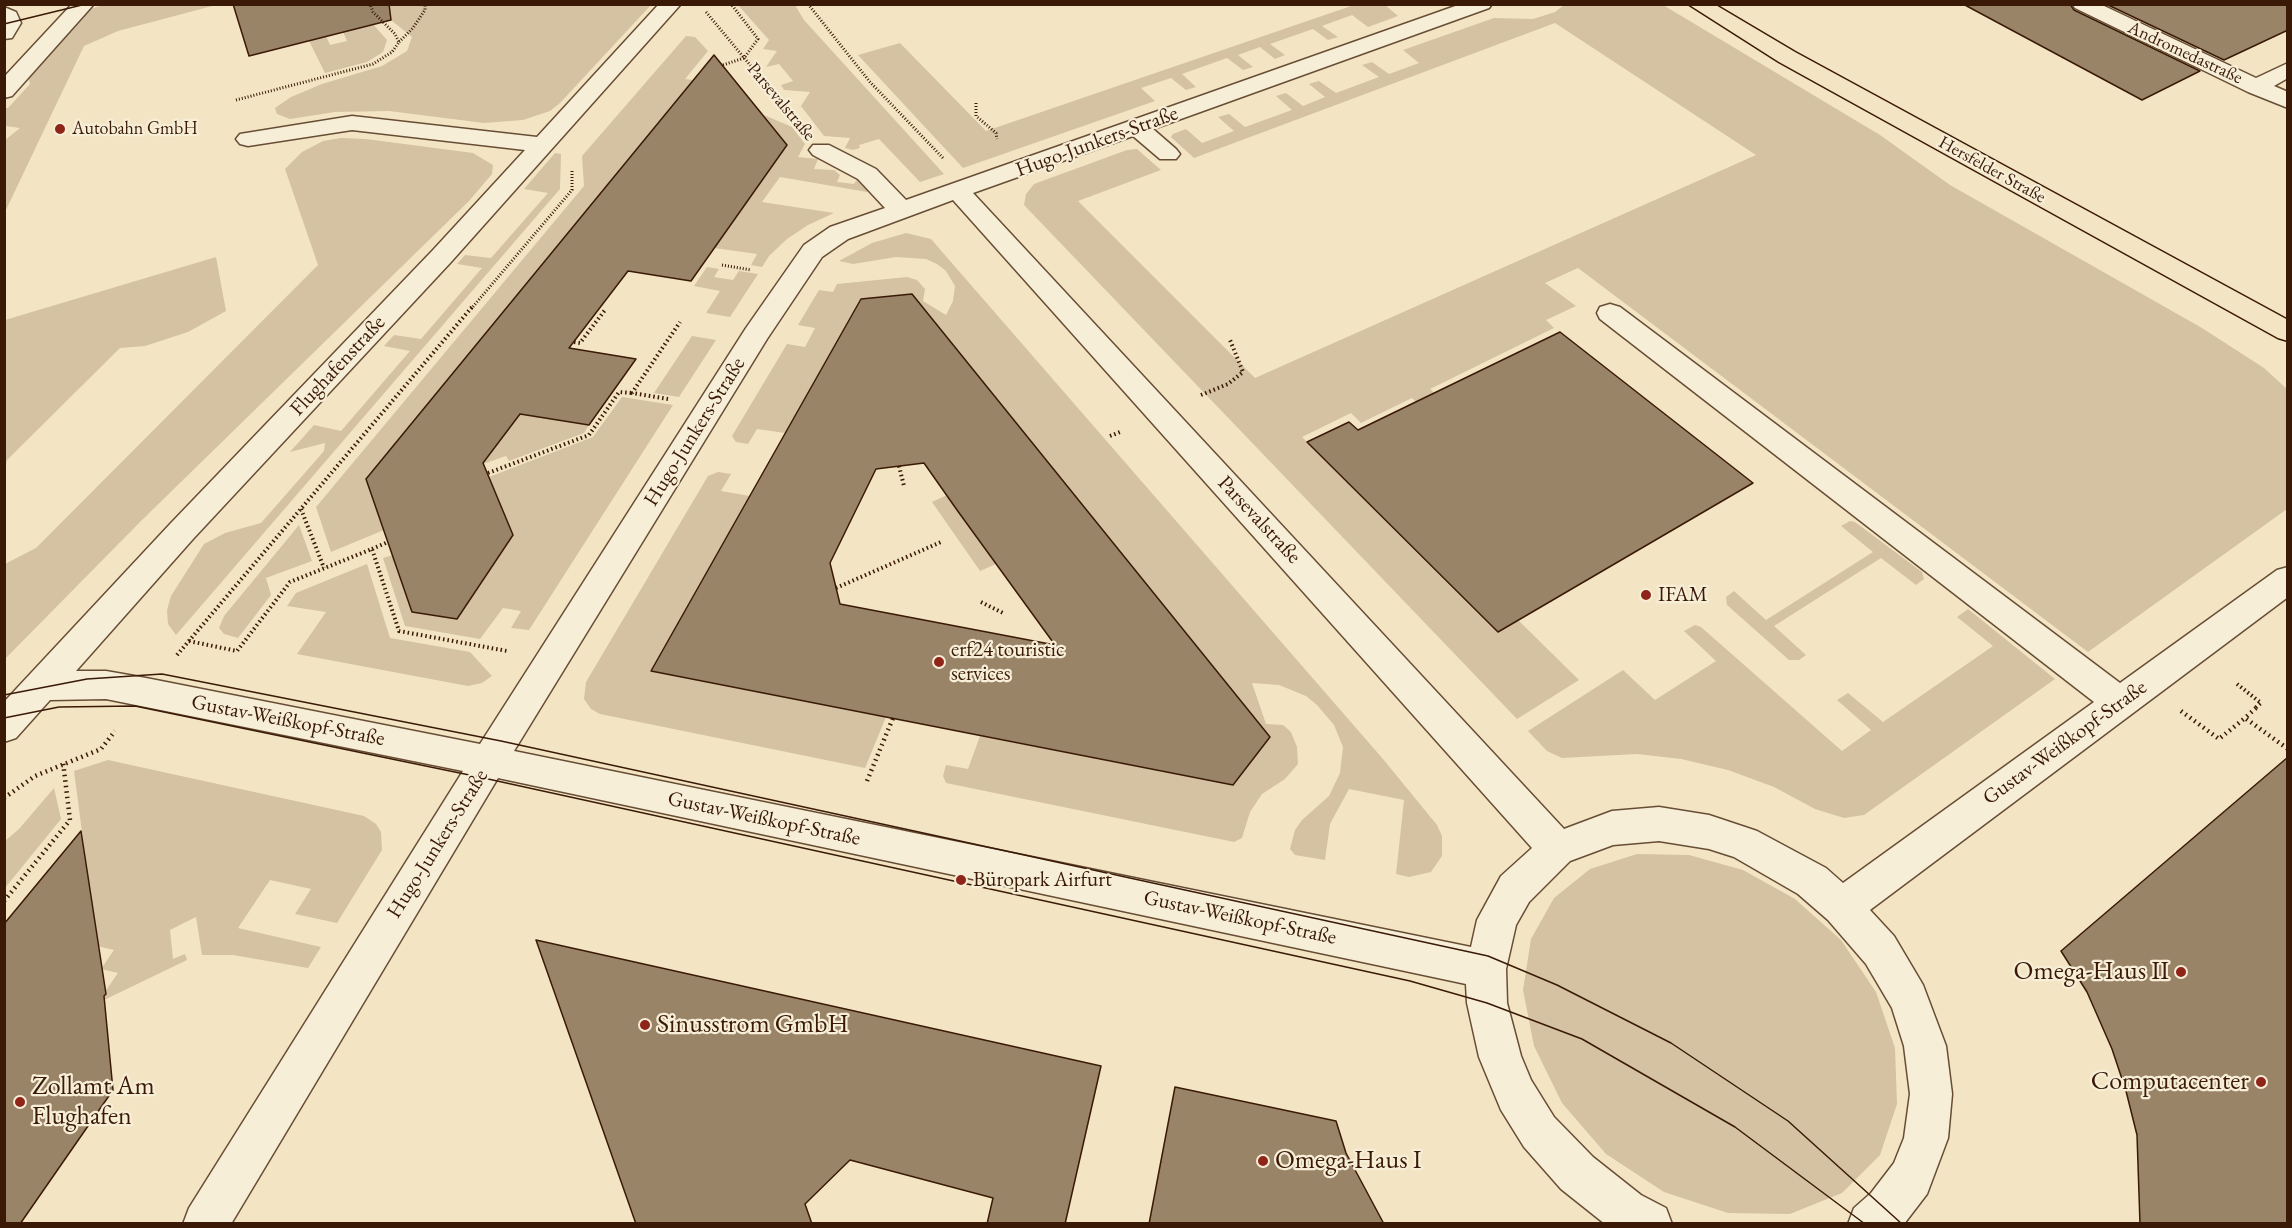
<!DOCTYPE html>
<html>
<head>
<meta charset="utf-8">
<style>
	body { margin:0 }
	#map { position:relative; width:2292px; height:1228px; overflow:hidden; background:#f3e5c3; font-family:"EB Garamond",serif }
	canvas { display:block }
	.frame { position:absolute; inset:0; border:6px solid #3a1a06; pointer-events:none }
</style>
</head>
<body>
<div id="map">
<canvas width="2292" height="1228"></canvas>
<div class="frame"></div>
</div>
<script>
const context = document.querySelector('canvas').getContext('2d');
context.lineJoin = 'round';
function fill(path, color) {
  context.fillStyle = color;
  context.fill(path, 'evenodd');
}
function shape(rows) {
  const path = new Path2D();
  for (const r of rows) {
    path.moveTo(r[0], r[1]);
    for (let i = 2; i < r.length; i += 2) path.lineTo(r[i], r[i + 1]);
  }
  return path;
}
function trace(path, color, width, dash) {
  context.strokeStyle = color;
  context.lineWidth = width;
  context.lineCap = dash ? 'butt' : 'round';
  context.setLineDash(dash || []);
  context.stroke(path);
}
function drawText(font, color, halo, rows, align = 'center') {
  context.font = font + ' "EB Garamond",serif';
  context.lineWidth = 4.5;
  context.setLineDash([]);
  context.textBaseline = 'middle';
  context.strokeStyle = halo;
  context.fillStyle = color;
  for (const [text, x, y, turn = 0] of rows) {
    context.save();
    context.translate(x, y);
    context.rotate((+turn || 0) * Math.PI / 180);
    context.textAlign = isNaN(turn) ? turn : align;
    if (halo) context.strokeText(text, 0, 0);
    context.fillText(text, 0, 0);
    context.restore();
  }
}
fill(shape([
	[107,4,216,5,118,31,84,46,5,212,5,140,20,128,5,126,5,108,8,108,30,84,28,76,90,9],
	[381,5,651,5,560,103,550,111,523,120,484,123,389,111,335,112,290,119,277,114,275,108,291,97,322,84,382,66,407,51,412,37,391,20],
	[738,5,795,5,804,20,944,174,920,182,879,139,859,145,860,148,853,150,845,148,850,138,824,136,801,106,810,92,784,90,781,85,793,81,779,64,766,67,777,51,763,49,769,40],
	[1354,5,1385,5,1398,16,1368,27,1352,15,1322,26,1338,37,1328,40,1313,29,1270,44,1285,55,1275,59,1260,47,1238,55,1253,67,1243,70,1227,58,1182,74,1196,87,1186,90,1171,78,1141,88,1155,101,963,168,858,55,900,43,986,131],
	[1564,5,1663,5,1880,135,1950,185,2202,328,2264,368,2287,389,2287,509,2088,652,1578,268,1545,283,1576,306,1546,320,1554,328,1430,389,1464,421,1447,430,1412,398,1361,423,1351,413,1302,437,1498,632,1518,620,1579,680,1517,719,1024,205,1026,194,1034,184,1127,150,1137,149,1161,170,1078,201,1255,378,1756,155,1555,23,1194,158,1171,137,1173,134,1186,129,1202,143,1234,131,1218,117,1229,114,1245,127,1292,110,1276,96,1286,93,1303,106,1325,97,1309,84,1319,81,1336,93,1379,77,1362,65,1372,62,1389,74,1419,63,1403,50,1494,18,1533,19,1555,12],
	[364,14,387,40,383,52,367,62,325,73,309,41,326,36,330,45,347,41,343,32],
	[686,36,695,37,708,51,685,79,693,80,384,530,331,552,316,507,584,186,582,156],
	[764,115,792,127,805,144,798,157,818,159,814,169,834,170,840,175,837,182,854,184,858,178,870,190,867,192,780,177,762,202,834,213,808,225,787,239,769,256,762,267,751,265,757,254,714,248,786,145],
	[341,138,366,139,473,153,493,165,492,174,469,201,141,521,5,659,5,564,36,548,318,265,285,169,302,152,323,141],
	[555,153,561,154,560,189,176,635,168,624,167,610,171,596,204,544,225,533,261,523,324,451,325,443,290,452,314,425,341,431,410,351,384,346,394,335,421,339,482,268,457,264,465,255,491,258,548,193,524,189],
	[906,233,931,239,1383,759,1437,825,1442,836,1442,856,1431,872,1409,877,1396,874,1404,800,1349,789,1330,824,1325,860,1295,855,1290,849,1295,830,1302,820,1329,796,1340,773,1343,747,1334,725,1317,705,1306,696,1279,685,1252,683,1266,724,1283,725,1291,732,1297,747,1298,764,1285,779,1262,794,1250,812,1242,838,1234,842,946,783,943,776,946,765,968,769,980,736,1233,785,1270,737,912,294,861,300,785,433,757,429,748,444,736,442,732,436,787,344,805,347,815,328,798,325,819,290,833,292,837,284,907,277,917,280,925,289,923,301,946,315,953,301,955,286,946,271,937,264,926,259,896,257,853,264,839,261,872,243],
	[216,257,226,311,188,332,145,346,120,348,7,460,5,468,5,320],
	[707,267,719,269,714,277,733,280,739,271,758,274,730,317,706,313,720,291,694,286],
	[692,336,716,340,679,397,654,393],
	[622,397,673,405,529,630,511,628,521,611,503,608,480,639,405,626,383,558,393,555,412,611,457,619,513,536,489,477,593,437],
	[520,414,589,425,584,433,509,461,506,456,483,464],
	[718,472,731,474,721,491,750,496,651,671,886,717,865,768,600,714,591,709,584,699,586,682,708,476],
	[947,495,996,564,980,571,932,502],
	[1850,521,1855,522,1922,572,1924,579,1916,585,1881,558,1774,626,1806,655,1799,660,1789,660,1727,605,1726,597,1734,591,1766,620,1873,552,1841,526],
	[299,525,312,561,266,578,271,595,238,638,224,634,219,628,224,616],
	[367,564,390,638,470,652,492,676,482,683,468,686,297,654,326,612,287,606,296,593],
	[1968,609,2055,679,1864,815,1844,818,1815,809,1774,787,1728,770,1681,759,1637,754,1562,758,1547,751,1528,731,1623,670,1655,700,1716,661,1684,631,1695,625,1701,627,1842,751,1871,730,1837,700,1848,693,1883,722,1993,646,1957,617],
	[108,760,364,816,376,824,381,832,382,850,337,923,295,914,311,889,270,880,238,928,321,947,308,968,233,955,202,955,196,917,170,930,173,959,185,954,187,960,104,1000,104,993,118,973,101,969,114,950,97,946,74,771],
	[54,788,61,819,5,888,5,841,19,829],
	[1637,854,1689,855,1743,870,1795,899,1841,940,1876,992,1895,1048,1897,1104,1880,1155,1842,1193,1790,1214,1728,1213,1664,1192,1606,1154,1562,1103,1534,1046,1523,990,1531,939,1554,898,1590,869]
]), '#d4c2a3');
const building = shape([
	[233,4,389,4,391,20,249,56,233,4],
	[1963,4,2070,4,2074,10,2200,71,2142,100,1963,4],
	[2106,4,2288,4,2288,30,2224,60,2106,4],
	[714,55,787,145,691,281,628,271,569,348,636,359,589,425,520,414,483,463,513,535,457,619,412,612,366,479,714,55],
	[912,294,1270,737,1233,785,651,671,861,299,912,294],
	[924,463,957,510,1055,645,840,604,830,563,876,469,924,463],
	[1560,332,1753,483,1498,632,1307,442,1349,422,1358,430,1560,332],
	[2288,757,2288,1224,2140,1224,2137,1135,2126,1091,2112,1049,2087,992,2061,951,2288,757],
	[81,831,106,994,104,996,113,1090,20,1224,4,1224,4,924,81,831],
	[536,940,1101,1066,1065,1224,987,1224,993,1198,850,1160,805,1204,812,1224,636,1224,536,940],
	[1175,1087,1336,1121,1346,1153,1384,1224,1149,1224,1175,1087]
]);
fill(building, '#9a8468');
trace(building, '#3a1a06', 1.5);
const minor = shape([
	[72,4,94,4,12,96,4,98,4,77,72,4],
	[659,4,681,4,451,262,193,539,76,671,106,671,146,678,480,744,746,328,804,245,830,227,885,208,858,179,813,155,809,150,813,145,829,145,876,169,906,200,1461,4,1492,4,1489,8,1153,129,1176,149,1180,154,1176,159,1160,159,1133,136,973,193,1564,829,1612,811,1659,807,1709,815,1757,831,1826,868,1843,883,2094,702,1600,319,1597,313,1600,307,1610,304,1620,307,2120,683,2277,570,2288,567,2288,597,1870,910,1894,936,1923,985,1946,1046,1952,1094,1948,1138,1927,1194,1904,1224,1848,1224,1854,1208,1871,1193,1894,1163,1904,1138,1910,1094,1904,1046,1892,1008,1866,964,1828,920,1798,894,1734,857,1709,849,1659,841,1613,845,1570,861,1529,902,1516,925,1506,969,1507,1003,1521,1056,1531,1080,1554,1117,1593,1157,1641,1195,1666,1208,1672,1224,1605,1224,1561,1189,1524,1147,1501,1110,1479,1057,1467,1003,1466,984,498,778,231,1224,183,1224,189,1208,463,771,106,699,50,700,16,738,4,742,4,702,171,523,433,250,525,150,352,130,248,146,240,144,236,139,240,134,352,116,537,137,659,4],
	[953,200,1532,848,1501,876,1477,920,1471,947,514,751,767,339,822,257,848,239,953,200],
	[2072,4,2100,4,2256,78,2288,63,2288,78,2274,86,2288,92,2288,108,2248,92,2075,8,2072,4],
	[4,7,16,12,21,23,12,38,4,39,4,7]
]);
const major = shape([
	[1688,4,1714,4,1795,52,2288,320,2288,341,2278,338,1779,62,1688,4]
]);
trace(minor, '#684d35', 3);
trace(major, '#3a1a06', 3);
trace(shape([
	[808,4,870,82,943,158],
	[706,12,799,124],
	[399,42,413,28,425,10,425,4],
	[723,65,744,58,758,39,731,4],
	[236,100,373,64,392,52,399,42,395,34,373,12,370,4],
	[976,103,976,116,996,133,997,139],
	[722,265,751,270],
	[471,309,572,190,572,169]
]), '#3a1a06', 3, [1, 2]);
trace(shape([
	[574,342,580,343,605,310],
	[1201,395,1228,384,1243,372,1230,340],
	[668,399,632,393,680,322],
	[1110,436,1120,432],
	[899,466,904,486],
	[488,473,589,435,619,392,632,393],
	[301,509,324,568],
	[372,549,388,542],
	[836,588,941,542],
	[981,602,1005,614],
	[189,641,237,651,290,582,372,549,399,631,507,651],
	[177,655,472,307],
	[2237,684,2261,703,2254,709]
]), '#3a1a06', 4, [1.5, 3]);
trace(shape([
	[2256,708,2245,718,2288,749],
	[2181,711,2219,739,2245,718],
	[867,781,893,718],
	[4,798,35,776,101,749,115,731],
	[4,901,70,820,63,762]
]), '#3a1a06', 4.5, [1.5, 4]);
fill(minor, '#f7eed8');
fill(major, '#f3e5c3');
trace(shape([
	[4,24,86,4],
	[4,695,87,679,162,674,501,741,1488,956,1557,985,1671,1043,1788,1121,1902,1224],
	[4,718,59,707,135,706,479,777,1410,981,1487,1003,1582,1039,1735,1127,1865,1224]
]), '#3a1a06', 1.5);
for (const [x, y, r, color] of [
	[60,129,6,"#8f2418"],
	[1646,595,6,"#8f2418"],
	[939,662,6,"#8f2418"],
	[961,880,6,"#8f2418"],
	[2181,972,6,"#8f2418"],
	[645,1025,6,"#8f2418"],
	[2261,1082,6,"#8f2418"],
	[20,1102,6,"#8f2418"],
	[1263,1161,6,"#8f2418"]
]) {
  const dot = new Path2D();
  dot.arc(x, y, r, 0, 2 * Math.PI);
  context.fillStyle = color;
  context.fill(dot);
  trace(dot, '#f7eed8', 2);
}
drawText('18px', '#3a1a06', '#f7eed8', [
	["Andromedastraße",2185,53,25],
	["Parsevalstraße",781,102,50],
	["Hersfelder Straße",1992,170,29]
]);
drawText('18px', '#3a1a06', '#f7eed8', [
	["Autobahn GmbH",72,129]
], 'left');
drawText('21px', '#3a1a06', '#f7eed8', [
	["Hugo-Junkers-Straße",1097,142,-20],
	["Flughafenstraße",338,366,-47],
	["Hugo-Junkers-Straße",695,432,-58],
	["Parsevalstraße",1259,520,47],
	["Gustav-Weißkopf-Straße",288,721,11],
	["Gustav-Weißkopf-Straße",2065,743,-36],
	["Gustav-Weißkopf-Straße",764,819,12],
	["Hugo-Junkers-Straße",438,844,-58],
	["Gustav-Weißkopf-Straße",1240,918,12]
]);
drawText('21px', '#3a1a06', '#f7eed8', [
	["IFAM",1658,595],
	["erf24 touristic",951,650],
	["services",951,674],
	["Büropark Airfurt",973,880]
], 'left');
drawText('26px', '#3a1a06', '#f7eed8', [
	["Omega-Haus II",2169,972,"right"],
	["Sinusstrom GmbH",657,1025],
	["Computacenter",2249,1082,"right"],
	["Zollamt Am",32,1087],
	["Flughafen",32,1117],
	["Omega-Haus I",1275,1161]
], 'left');
</script>
</body>
</html>
